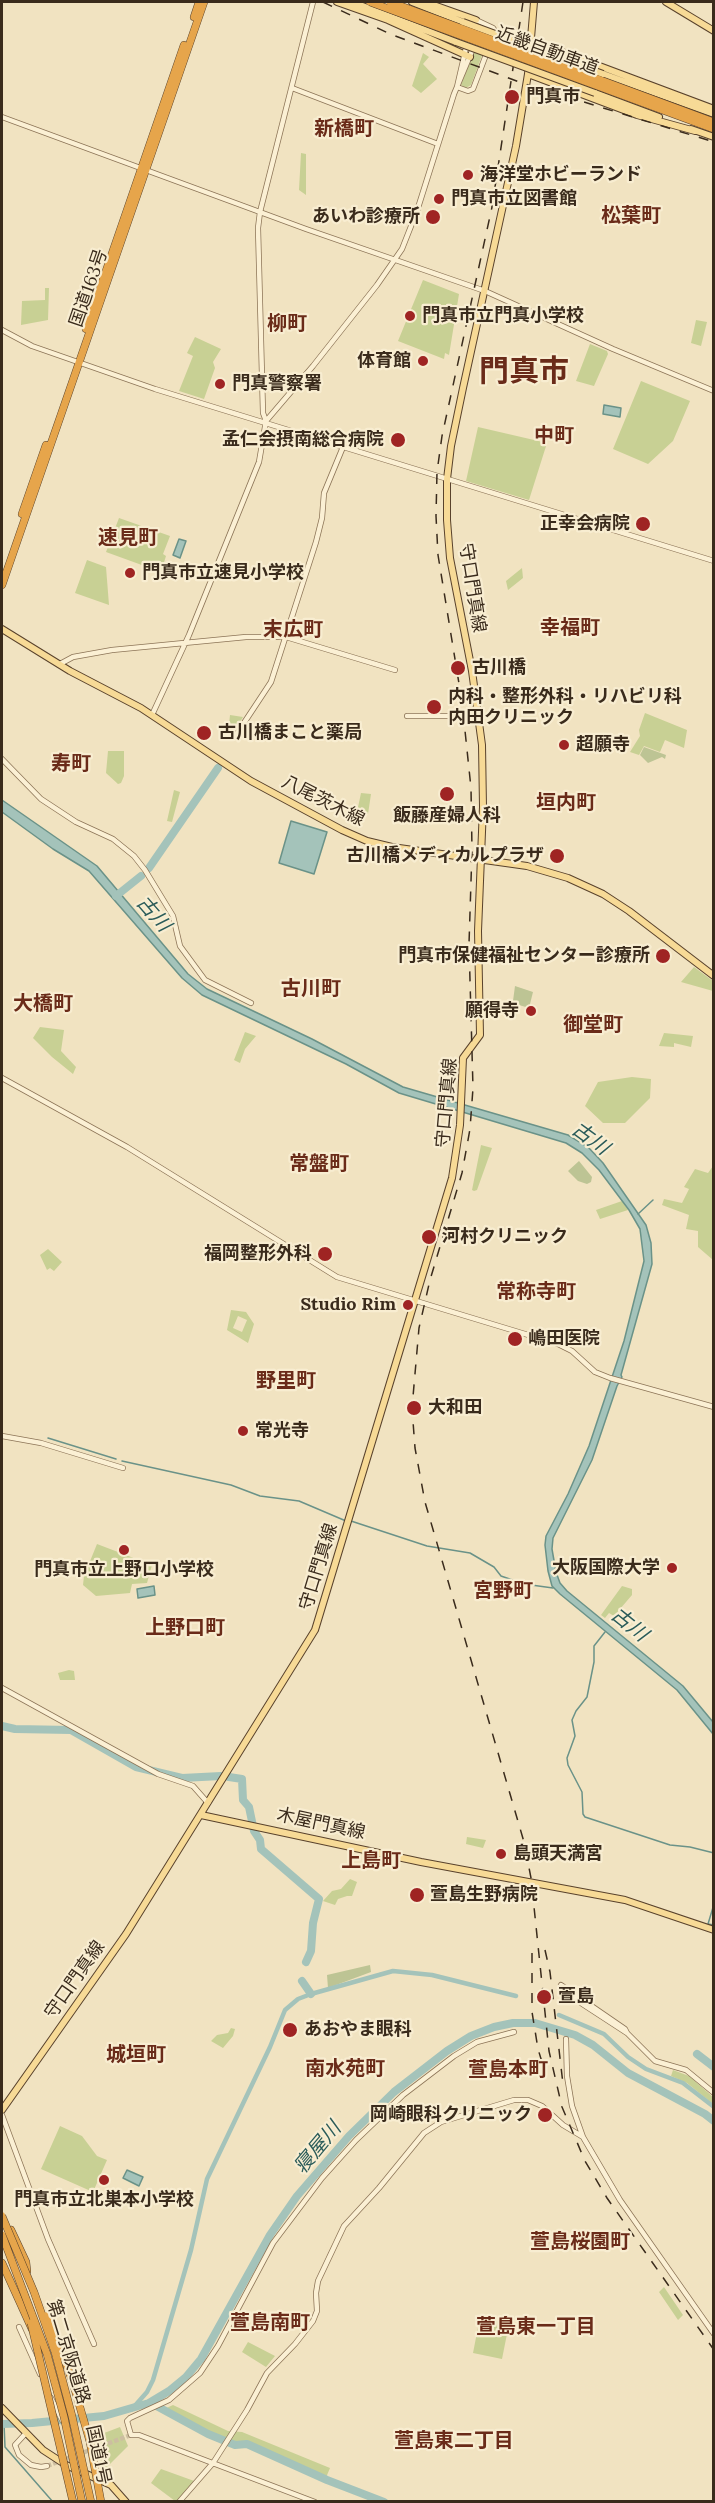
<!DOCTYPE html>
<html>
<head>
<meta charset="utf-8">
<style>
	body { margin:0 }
	#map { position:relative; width:715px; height:2503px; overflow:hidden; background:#f1e3c1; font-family:Lora,serif }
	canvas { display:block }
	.frame { position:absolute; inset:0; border:3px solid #3a2b1c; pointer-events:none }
</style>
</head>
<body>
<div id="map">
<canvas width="715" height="2503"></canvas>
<div class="frame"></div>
</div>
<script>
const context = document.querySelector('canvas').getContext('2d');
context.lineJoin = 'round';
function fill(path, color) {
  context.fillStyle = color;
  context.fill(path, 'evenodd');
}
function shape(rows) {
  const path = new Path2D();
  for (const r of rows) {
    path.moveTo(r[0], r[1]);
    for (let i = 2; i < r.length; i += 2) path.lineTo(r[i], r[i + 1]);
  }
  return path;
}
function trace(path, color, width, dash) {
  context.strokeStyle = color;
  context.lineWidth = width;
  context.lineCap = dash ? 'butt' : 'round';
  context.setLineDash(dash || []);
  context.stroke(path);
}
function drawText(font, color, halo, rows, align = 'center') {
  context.font = font + ' Lora,"Noto Sans JP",serif';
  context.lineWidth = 4.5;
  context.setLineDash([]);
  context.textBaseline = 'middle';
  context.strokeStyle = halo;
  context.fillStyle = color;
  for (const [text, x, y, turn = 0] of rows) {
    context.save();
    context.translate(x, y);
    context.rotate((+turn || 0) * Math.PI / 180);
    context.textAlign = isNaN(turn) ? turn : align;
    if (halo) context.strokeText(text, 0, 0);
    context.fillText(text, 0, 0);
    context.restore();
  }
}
fill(shape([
	[483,28,491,31,471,85,466,88,461,85],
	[423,53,429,57,423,64,437,79,421,93,412,86],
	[301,153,306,154,306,195,299,190],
	[423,280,459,294,449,355,445,353,444,359,398,341],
	[45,288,49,288,48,320,21,325,22,301,45,300],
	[696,320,707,322,701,346,691,343],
	[195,337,221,349,213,362,215,368,204,399,179,391,193,356,187,353],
	[590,344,607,351,608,354,594,386,576,381],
	[641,381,690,401,673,441,648,464,613,449],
	[478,427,547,443,529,500,466,481],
	[119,518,170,536,163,554,166,556,161,572,106,552],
	[87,560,106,567,109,605,75,593],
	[522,568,523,578,508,590,506,581],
	[645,713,687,730,684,748,665,740,660,752,644,746,639,755,630,752,640,736,639,730],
	[230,715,243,717,233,734,228,734],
	[108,751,124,751,124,776,121,783,118,784,106,773],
	[174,790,180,792,172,822,167,821],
	[361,793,371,794,368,814,357,812],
	[694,967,713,981,713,991,681,982],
	[40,1027,64,1030,61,1051,76,1067,73,1074,52,1057,33,1038],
	[245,1032,256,1036,245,1049,240,1063,234,1060],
	[664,1033,693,1036,691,1047,674,1043,674,1047,659,1046],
	[632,1077,651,1079,650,1098,625,1123,603,1123,585,1106,598,1082],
	[481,1145,492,1148,477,1190,474,1191,472,1190],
	[713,1166,713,1260,698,1247,698,1231,686,1229,689,1215,662,1205,664,1199,682,1203,689,1189,684,1187,695,1169,708,1173],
	[622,1201,628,1210,600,1219,596,1210],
	[48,1249,62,1262,54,1271,50,1268,47,1270,40,1255],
	[231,1310,246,1312,254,1324,248,1343,227,1330],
	[238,1316,247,1320,242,1332,233,1328],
	[97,1544,152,1565,147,1583,132,1584,130,1593,96,1596,83,1585,84,1576],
	[622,1586,632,1589,632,1595,614,1616,609,1613,605,1618,601,1615],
	[69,1670,74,1671,75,1680,60,1680,58,1673],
	[467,1837,486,1840,483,1848,466,1844],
	[350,1879,357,1882,352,1896,347,1896,338,1899,335,1905,323,1901,332,1891,341,1889],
	[231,2028,235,2029,233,2036,223,2048,211,2041,217,2035,228,2033],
	[673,2070,689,2076,713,2097,713,2104,687,2083,671,2076],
	[60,2126,82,2136,97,2156,107,2160,93,2192,41,2169],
	[664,2287,683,2315,678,2320,659,2292],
	[480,2317,509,2324,502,2359,473,2353],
	[248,2342,275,2356,266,2367,242,2352],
	[173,2405,228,2431,242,2432,330,2468,325,2480,253,2448,244,2445,232,2446,160,2411],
	[120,2427,128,2446,104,2470,99,2452,99,2435],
	[161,2469,197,2482,179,2502,175,2501,151,2483]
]), '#c8d094');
fill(shape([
	[644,747,666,755,665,759,662,757,648,763,640,755],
	[515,986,533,992,529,1008,519,1005,516,1017,511,1016],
	[579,1161,592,1177,591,1182,587,1184,578,1181,568,1171],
	[370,1965,371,1972,328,1988,327,1975]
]), '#bdc494');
const water = shape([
	[604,405,621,408,620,417,603,414,604,405],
	[179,539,186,541,180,558,173,555,179,539],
	[2,800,97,866,188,974,207,989,312,1039,403,1087,568,1135,588,1147,603,1163,646,1225,651,1243,652,1264,621,1375,622,1377,617,1386,592,1460,553,1538,552,1549,556,1572,560,1583,567,1591,683,1686,713,1722,713,1734,677,1690,560,1594,552,1586,548,1571,545,1545,546,1536,568,1494,589,1446,624,1341,644,1261,640,1229,629,1210,599,1170,582,1153,566,1143,399,1093,346,1064,202,995,182,978,89,871,53,849,2,812,2,800],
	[291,821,327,832,314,874,279,863,291,821],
	[154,1586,155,1595,138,1598,137,1589,154,1586],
	[127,2170,143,2177,139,2186,123,2178,127,2170]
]);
fill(water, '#a4c3ba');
trace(water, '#6a9288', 1.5);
trace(shape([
	[638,1214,653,1200],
	[48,1438,116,1459],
	[122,1461,231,1485,260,1496,299,1501,346,1521],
	[351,1521,427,1546,470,1553,494,1567,501,1576,524,1584,553,1588],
	[605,1632,594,1646,594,1662,587,1697,576,1711,572,1720,575,1736,567,1758,568,1765,582,1792,583,1814,585,1817,670,1845,690,1847,714,1853],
	[714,1904,708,1924,714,1925],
	[4,2424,5,2447,53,2502]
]), '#6a9288', 1.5);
trace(shape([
	[559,2015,604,2034,628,2057,646,2069,683,2083,714,2107],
	[132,2409,147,2392,153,2380,191,2250,207,2179,270,2047,285,2010,298,1999,311,1994,393,1971,432,1975,516,1996]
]), '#a4c3ba', 4.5);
trace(shape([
	[149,868,218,768],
	[116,896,141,876],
	[2,1726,15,1729,71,1730,136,1767,182,1778,221,1776],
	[229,1777,242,1779,243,1800,249,1807,254,1831,260,1840,261,1849,319,1899,313,1923,311,1951,306,1962],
	[302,1981,311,1994],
	[697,2054,714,2067],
	[151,2403,208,2434,235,2445,247,2444,327,2480,384,2502],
	[2,2424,32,2423,104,2416,149,2403,169,2391,186,2377,201,2359,270,2235,297,2196,349,2136,394,2092,447,2051,471,2036,494,2027,513,2023,535,2023,575,2035,593,2045,628,2073,705,2114,714,2121]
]), '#a4c3ba', 8);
trace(shape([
	[47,2466,131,2435]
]), '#ccbea0', 4.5, [4.5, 2]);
const minor = shape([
	[476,20,493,28,495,31,473,89,468,91,457,87,466,48,476,20],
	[292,88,438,144],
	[2,117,306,229,485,291,613,349,714,391],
	[2,330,32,346,155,389,714,561],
	[266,421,263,413,258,228,260,212,313,2],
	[60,664,73,657,112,650,246,637,286,637,395,670],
	[152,715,189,635,259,462,266,421,313,366,377,285,402,249,417,211,454,94,477,39],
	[407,716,454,716],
	[236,735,271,682,316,542,322,518,324,493,343,447],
	[2,759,41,799,76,822,113,839,134,856,145,870,173,916,180,946,205,980,251,1003],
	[2,1078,127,1147,337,1277,558,1344,572,1351,595,1372,610,1378,714,1407],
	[2,1436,41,1443,123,1468],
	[2,1688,158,1774,193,1786,208,1803],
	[561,1985,625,2029,627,2033,655,2061,686,2070,714,2093],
	[561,1990,627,2033],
	[566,2039,567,2076,572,2106,583,2137,620,2200,714,2334],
	[2,2115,48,2239,94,2344],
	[19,2327,40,2374],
	[51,2398,62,2420],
	[26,2433,15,2445,19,2455,31,2465,41,2467,47,2466],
	[179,2502,213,2463,247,2410,267,2373,295,2344,313,2321,317,2311,316,2293,318,2281,344,2226,379,2188,424,2133,441,2122,514,2100,528,2100,542,2106,563,2125,583,2137],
	[315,2502,139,2435,131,2435,127,2421,130,2418,169,2400,200,2373,218,2346,273,2243,322,2178,356,2140,403,2095,454,2056,477,2042,514,2032]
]);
const major = shape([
	[337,2,388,20,470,57],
	[352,2,456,42],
	[412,2,463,22],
	[425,2,476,20],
	[666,2,714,31],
	[530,40,714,109],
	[528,74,637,115,695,131],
	[603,74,714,114],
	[595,93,659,117],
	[691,129,714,137],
	[2,629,70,671,141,708,251,781,342,830,367,841,392,847,527,866,568,878,603,894,629,911,714,976],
	[201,1815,421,1862,625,1900,714,1930],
	[2,2110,126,1934,315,1630,452,1178,460,1125,463,1058,480,1035,478,931,483,807,482,745,472,671,450,558,447,520,447,479,451,446,463,388,516,146,528,74,534,2],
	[2,2408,43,2450,66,2465,111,2485,126,2502]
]);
const highway = shape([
	[194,17,199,2],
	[86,329,184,45],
	[22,514,46,445],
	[2,585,204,2],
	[11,2230,26,2262,27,2271],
	[2,2263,32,2329]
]);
trace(minor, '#8c7457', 6);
trace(major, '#59422c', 8);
trace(highway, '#59422c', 8);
trace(minor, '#fbf0d4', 4.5);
trace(major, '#f7da96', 6);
trace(highway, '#e6a54b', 7);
trace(shape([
	[323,2,390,34,522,83,714,142],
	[523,2,492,207,442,436,437,472,436,516,438,555,462,702,471,788,472,850,469,944,473,1088,470,1129,462,1173,430,1280,419,1328,412,1408,415,1448,425,1502,524,1842,531,1878,549,2051,562,2107,585,2161,607,2198,714,2350],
	[545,1950,550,1972,563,2084],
	[532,1953,532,2012,538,2049,546,2075]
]), '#3a2b1c', 1.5, [10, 10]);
const majorBridge = shape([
	[463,22,603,74],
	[456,42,595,93]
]);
const highwayBridge = shape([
	[370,2,714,129],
	[390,2,714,122],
	[2,2216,34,2292,55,2352,72,2416,91,2502],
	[2,2235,47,2354,64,2417,82,2502],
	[46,2316,56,2335,73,2383,90,2442,101,2502],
	[31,2323,73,2502]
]);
trace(majorBridge, '#59422c', 8, []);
trace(highwayBridge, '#59422c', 8, []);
trace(majorBridge, '#f7da96', 6);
trace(highwayBridge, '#e6a54b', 7);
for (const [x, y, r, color] of [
	[512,97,8,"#9f2423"],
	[468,175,6,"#9f2423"],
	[439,199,6,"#9f2423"],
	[433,217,8,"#9f2423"],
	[410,316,6,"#9f2423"],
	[423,361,6,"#9f2423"],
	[220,384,6,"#9f2423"],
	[398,440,8,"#9f2423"],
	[643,524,8,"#9f2423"],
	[130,573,6,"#9f2423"],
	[458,668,8,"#9f2423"],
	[434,707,8,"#9f2423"],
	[204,733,8,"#9f2423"],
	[564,745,6,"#9f2423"],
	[447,794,8,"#9f2423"],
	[557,856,8,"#9f2423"],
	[663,956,8,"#9f2423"],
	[531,1011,6,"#9f2423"],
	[429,1237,8,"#9f2423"],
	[325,1254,8,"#9f2423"],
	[408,1305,6,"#9f2423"],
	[515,1339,8,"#9f2423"],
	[414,1408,8,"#9f2423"],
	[243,1431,6,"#9f2423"],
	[124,1550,6,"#9f2423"],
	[672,1568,6,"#9f2423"],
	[501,1854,6,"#9f2423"],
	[417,1895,8,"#9f2423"],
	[544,1997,8,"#9f2423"],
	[290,2030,8,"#9f2423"],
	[545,2115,8,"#9f2423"],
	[104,2180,6,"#9f2423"]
]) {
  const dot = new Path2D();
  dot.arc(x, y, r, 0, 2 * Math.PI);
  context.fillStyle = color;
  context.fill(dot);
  trace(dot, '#f8edd1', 2);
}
drawText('18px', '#3a2b1c', '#f8edd1', [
	["近畿自動車道",547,51,20],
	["国道163号",89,288,-71],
	["守口門真線",472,588,81],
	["八尾茨木線",323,801,27],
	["守口門真線",447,1103,-85],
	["守口門真線",319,1567,-73],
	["木屋門真線",321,1824,12],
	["守口門真線",75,1980,-55],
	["第二京阪道路",68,2352,73],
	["国道1号",98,2455,78]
]);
drawText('bold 18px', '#3a2b1c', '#f8edd1', [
	["門真市",526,97],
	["海洋堂ホビーランド",480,175],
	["門真市立図書館",451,199],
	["あいわ診療所",420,217,"right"],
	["門真市立門真小学校",422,316],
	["体育館",411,361,"right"],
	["門真警察署",232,384],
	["孟仁会摂南総合病院",384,440,"right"],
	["正幸会病院",630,524,"right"],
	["門真市立速見小学校",142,573],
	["古川橋",472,668],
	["内科・整形外科・リハビリ科",448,697],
	["内田クリニック",448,718],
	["古川橋まこと薬局",218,733],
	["超願寺",576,745],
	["飯藤産婦人科",447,816,"center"],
	["古川橋メディカルプラザ",544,856,"right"],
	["門真市保健福祉センター診療所",650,956,"right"],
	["願得寺",519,1011,"right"],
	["河村クリニック",442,1237],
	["福岡整形外科",312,1254,"right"],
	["Studio Rim",396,1305,"right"],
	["嶋田医院",528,1339],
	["大和田",428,1408],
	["常光寺",255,1431],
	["大阪国際大学",660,1568,"right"],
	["門真市立上野口小学校",124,1570,"center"],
	["島頭天満宮",513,1854],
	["萱島生野病院",430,1895],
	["萱島",558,1997],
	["あおやま眼科",304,2030],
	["岡崎眼科クリニック",532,2115,"right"],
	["門真市立北巣本小学校",104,2200,"center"]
], 'left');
drawText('bold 20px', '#6a2b19', '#f8edd1', [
	["新橋町",344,129],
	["松葉町",631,216],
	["柳町",287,324],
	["中町",554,436],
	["速見町",128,538],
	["幸福町",570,628],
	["末広町",293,630],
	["寿町",71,764],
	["垣内町",566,803],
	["古川町",311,989],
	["大橋町",43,1004],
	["御堂町",593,1025],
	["常盤町",319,1164],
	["常称寺町",536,1292],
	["野里町",286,1381],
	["宮野町",503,1591],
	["上野口町",185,1628],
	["上島町",371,1861],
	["城垣町",136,2055],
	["南水苑町",345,2069],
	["萱島本町",508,2070],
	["萱島桜園町",580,2242],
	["萱島南町",270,2323],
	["萱島東一丁目",536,2327],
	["萱島東二丁目",454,2441]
]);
drawText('italic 20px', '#2a5b59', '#f8edd1', [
	["古川",153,914,49],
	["古川",590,1139,36],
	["古川",629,1625,39],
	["寝屋川",318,2148,-50]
]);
drawText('bold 30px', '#6a2b19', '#f8edd1', [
	["門真市",524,372]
]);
</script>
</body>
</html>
